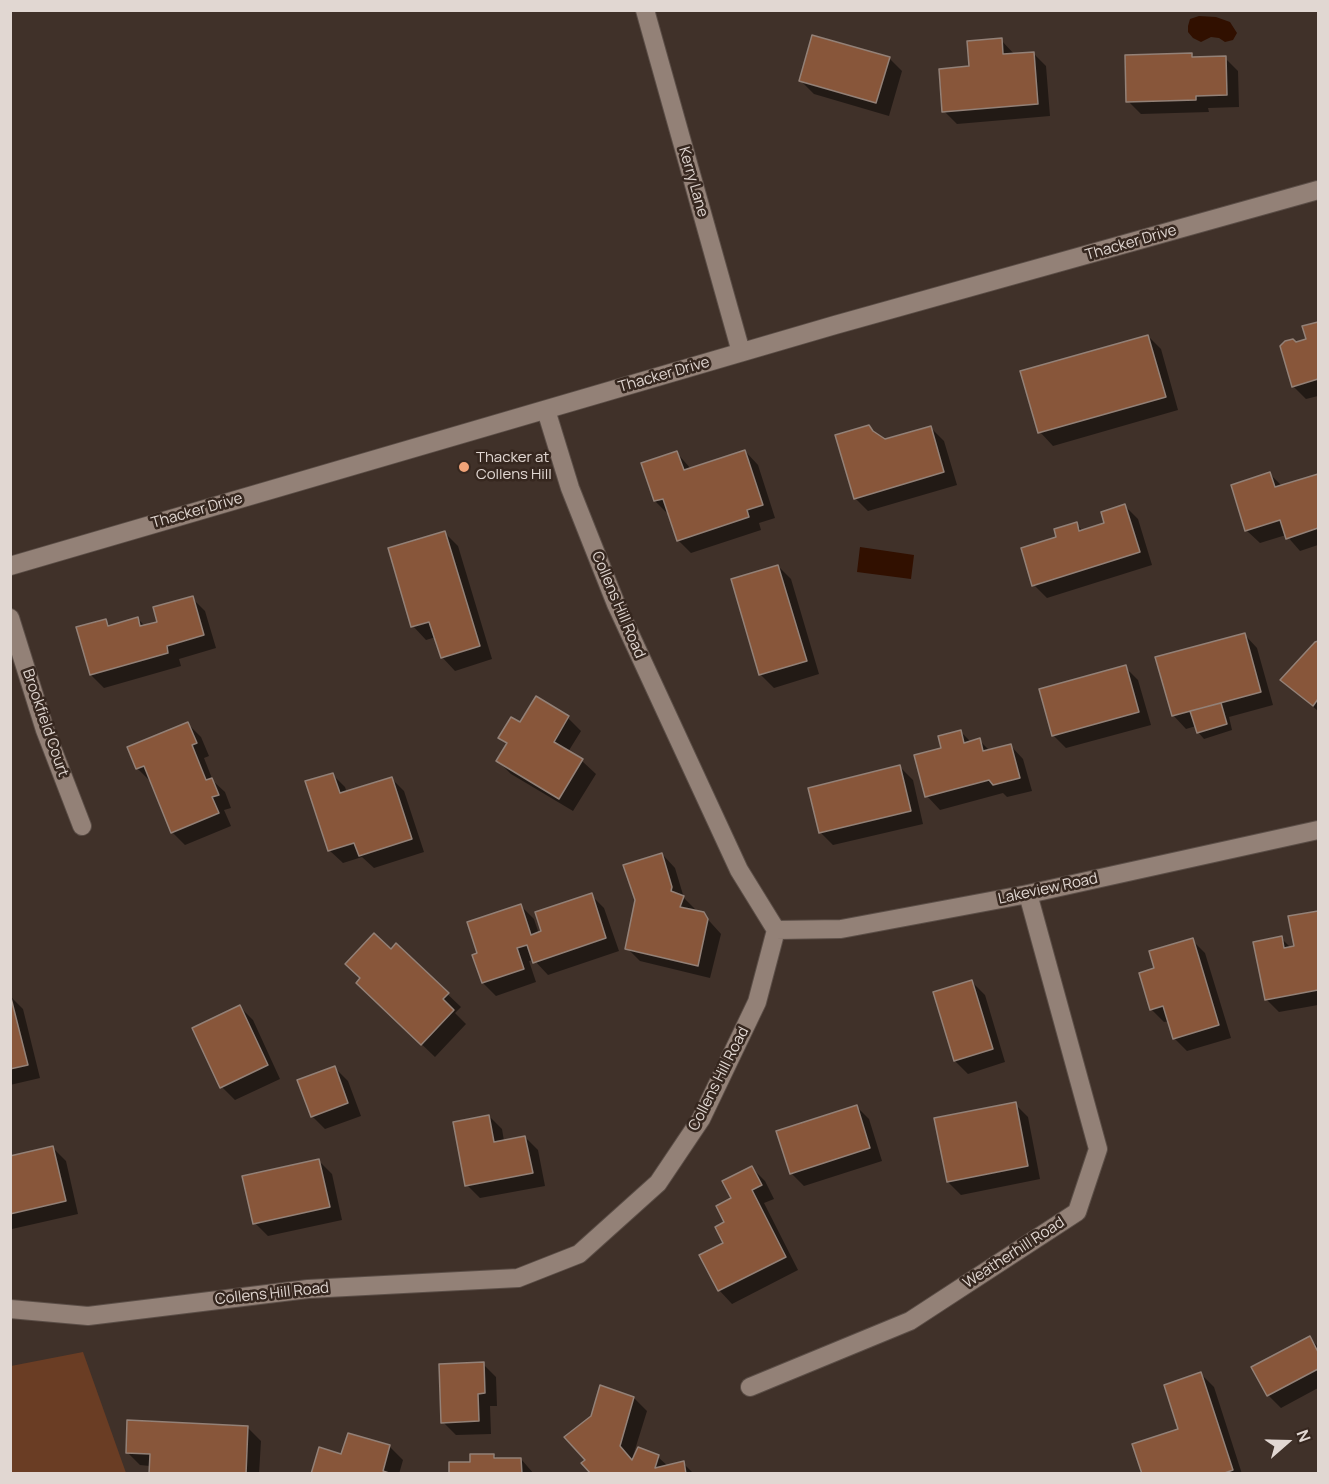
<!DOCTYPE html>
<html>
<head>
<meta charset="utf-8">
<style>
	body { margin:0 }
	#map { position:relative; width:1329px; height:1484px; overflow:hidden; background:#403129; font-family:Manrope,sans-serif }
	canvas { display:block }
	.frame { position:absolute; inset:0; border:12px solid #e1d7d2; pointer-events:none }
	.north { position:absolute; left:1257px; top:1412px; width:60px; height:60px; -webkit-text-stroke:4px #36271f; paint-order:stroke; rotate:70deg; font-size:16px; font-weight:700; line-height:24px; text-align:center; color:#e1d7d2 }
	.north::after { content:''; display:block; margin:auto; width:21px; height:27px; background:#e1d7d2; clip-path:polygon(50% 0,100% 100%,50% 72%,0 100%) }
</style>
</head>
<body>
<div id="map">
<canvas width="1329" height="1484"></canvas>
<div class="frame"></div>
<div class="north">N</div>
</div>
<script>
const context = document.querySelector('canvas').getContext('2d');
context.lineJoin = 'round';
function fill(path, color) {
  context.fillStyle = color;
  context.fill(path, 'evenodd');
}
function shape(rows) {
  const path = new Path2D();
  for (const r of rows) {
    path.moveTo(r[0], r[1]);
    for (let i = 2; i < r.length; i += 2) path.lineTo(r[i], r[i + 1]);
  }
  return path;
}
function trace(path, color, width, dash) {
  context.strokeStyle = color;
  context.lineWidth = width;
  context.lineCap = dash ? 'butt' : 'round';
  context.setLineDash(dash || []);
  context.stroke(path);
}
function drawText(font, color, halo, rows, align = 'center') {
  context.font = font + ' Manrope,sans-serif';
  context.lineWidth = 5;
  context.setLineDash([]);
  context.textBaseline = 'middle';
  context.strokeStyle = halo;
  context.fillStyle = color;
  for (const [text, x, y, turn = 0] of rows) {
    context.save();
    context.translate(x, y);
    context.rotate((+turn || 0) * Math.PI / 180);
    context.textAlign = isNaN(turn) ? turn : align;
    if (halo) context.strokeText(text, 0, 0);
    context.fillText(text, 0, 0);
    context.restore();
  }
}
fill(shape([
	[83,1352,126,1473,11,1473,11,1366]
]), '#6a3d24');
fill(shape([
	[1199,16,1216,17,1230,22,1237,33,1233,40,1225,42,1219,38,1211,37,1201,42,1193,38,1188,32,1188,26,1190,19],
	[860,547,914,555,911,579,857,572]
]), '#311000');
fill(shape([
	[1001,40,1015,55,1033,53,1046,66,1050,116,957,124,944,111,971,68],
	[1191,54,1195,58,1225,58,1238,71,1239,107,1208,108,1209,112,1141,114,1128,101],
	[889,58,902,71,889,116,814,94,801,81],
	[1318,323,1318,396,1306,399,1293,386,1296,344,1308,340,1304,327],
	[1148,336,1161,349,1178,410,1053,446,1040,432],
	[931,428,944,441,957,485,868,511,855,498,878,436,885,441],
	[745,451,758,465,775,518,759,523,761,530,691,553,678,540,668,514,655,501,677,453,691,469],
	[1270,474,1282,486,1318,475,1318,545,1300,551,1286,535,1260,543,1246,530],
	[1125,506,1138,519,1152,565,1047,598,1034,585,1058,538,1076,524,1083,531,1106,524],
	[445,533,458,546,492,659,455,671,442,657,436,637,426,640,413,626],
	[778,566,791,579,819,674,774,688,761,675,732,580],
	[192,598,205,611,216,648,179,659,181,666,104,688,91,675,105,621,111,626,138,619,145,626,159,623],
	[1244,634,1257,648,1273,705,1229,717,1232,730,1204,739,1198,732,1196,726,1186,729,1173,715],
	[1315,643,1318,643,1318,711,1282,680],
	[1125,667,1138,680,1151,725,1066,748,1053,735],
	[537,698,568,718,581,731,568,752,582,761,596,774,573,811,511,774,498,761,508,745,500,738,520,724],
	[188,724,201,737,209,756,204,758,213,781,225,792,231,808,224,810,231,826,185,845,172,832,150,781,137,768],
	[960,731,971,742,979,740,990,751,1010,745,1023,759,1032,791,1007,797,1003,793,940,810,927,796,943,749],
	[900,767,913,780,923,824,833,845,820,832],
	[332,774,345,787,347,793,391,778,404,791,424,852,374,868,362,857,343,863,329,850],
	[662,854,675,868,684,898,696,910,695,912,703,914,721,934,710,978,640,961,627,948],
	[591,895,604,908,619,951,548,975,534,960,529,961,536,982,496,996,483,983,479,954,521,906,534,919,539,934],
	[1318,912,1318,1005,1279,1012,1266,999,1281,938,1291,948,1295,947,1289,918],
	[1192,940,1205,953,1231,1038,1187,1051,1174,1038,1169,1021,1164,1022,1151,1009,1156,969],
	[396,945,461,1007,455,1013,466,1024,435,1057,371,996,362,979],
	[972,982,985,995,1005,1062,968,1074,955,1061],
	[10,996,23,1009,40,1078,10,1085],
	[240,1007,253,1020,280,1079,235,1100,222,1087],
	[335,1068,348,1081,361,1116,325,1129,312,1116],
	[1015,1104,1028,1117,1040,1179,961,1195,948,1182],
	[856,1106,869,1119,882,1161,804,1186,791,1173],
	[489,1116,502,1129,504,1141,525,1137,538,1150,545,1186,480,1198,467,1185],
	[53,1148,66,1161,78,1214,12,1229,10,1227,10,1158],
	[319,1161,332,1174,342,1220,268,1236,255,1223],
	[752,1168,765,1181,774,1199,764,1203,798,1270,732,1304,719,1290,702,1256,725,1244,726,1223,733,1199],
	[1310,1338,1318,1347,1318,1388,1281,1408,1268,1395],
	[483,1364,496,1377,497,1406,490,1406,491,1434,456,1435,443,1422],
	[1201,1374,1214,1387,1242,1474,1143,1474,1180,1429],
	[634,1398,647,1411,633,1456,658,1457,669,1467,683,1463,694,1474,593,1474],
	[248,1428,261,1441,259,1474,150,1474,150,1466,140,1465,127,1452],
	[349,1435,390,1447,403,1460,399,1474,313,1474,342,1455],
	[494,1455,498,1460,521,1459,534,1474,451,1474]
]), '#0007');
const building = shape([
	[812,35,890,57,876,103,799,81,812,35],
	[1002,38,1003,54,1034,52,1038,104,942,112,939,69,969,66,967,41,1002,38],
	[1192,53,1192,57,1226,56,1227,95,1196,96,1196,100,1126,102,1125,55,1192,53],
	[1318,322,1318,379,1292,387,1280,346,1285,341,1293,339,1296,342,1306,339,1302,326,1318,322],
	[1148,335,1166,397,1038,433,1020,371,1148,335],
	[869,425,873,431,885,439,931,426,944,472,854,499,835,435,869,425],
	[745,450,763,505,747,510,749,517,677,541,663,499,654,501,641,463,677,451,684,470,745,450],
	[1270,472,1275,487,1318,474,1318,528,1286,539,1280,520,1245,531,1231,485,1270,472],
	[1125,504,1140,552,1032,586,1021,548,1056,537,1054,529,1077,522,1079,531,1104,523,1101,512,1125,504],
	[445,531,480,646,441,658,429,622,411,627,388,548,445,531],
	[778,565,807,661,759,675,731,579,778,565],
	[193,596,204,635,167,646,168,653,90,675,76,627,106,619,108,626,138,617,140,626,157,622,153,607,193,596],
	[1245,633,1261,692,1172,716,1155,657,1245,633],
	[1318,641,1318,699,1313,706,1280,680,1315,642,1318,641],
	[1126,665,1139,712,1052,736,1039,689,1126,665],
	[536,696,569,716,554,742,583,759,559,799,496,761,507,743,498,738,511,717,520,722,536,696],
	[1221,703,1227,724,1197,733,1190,711,1221,703],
	[188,722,197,743,192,745,206,780,212,778,219,795,212,797,219,813,171,833,144,766,136,769,127,747,188,722],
	[961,730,964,743,980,738,983,751,1011,744,1020,778,993,785,989,780,925,797,914,755,941,748,938,736,961,730],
	[900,765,911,811,819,833,808,788,900,765],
	[333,773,340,793,392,777,412,839,359,856,354,843,328,851,305,781,333,773],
	[662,853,672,887,671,891,684,896,680,907,704,912,708,919,698,966,625,949,635,900,623,865,662,853],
	[592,893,606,938,533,963,527,945,517,948,524,969,482,983,472,955,477,953,467,922,521,904,531,935,541,931,535,912,592,893],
	[1318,911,1318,990,1265,1000,1253,942,1282,936,1284,948,1294,946,1288,916,1318,911],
	[374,933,391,949,396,943,449,993,443,999,454,1010,421,1045,356,983,360,978,345,964,374,933],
	[1193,938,1219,1025,1173,1039,1163,1006,1150,1010,1139,973,1154,968,1149,951,1193,938],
	[972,980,993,1049,954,1061,933,992,972,980],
	[10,994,28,1065,10,1069,10,994],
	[240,1005,268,1065,220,1088,192,1028,240,1005],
	[335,1066,348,1103,311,1117,297,1080,335,1066],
	[1016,1102,1028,1166,947,1182,934,1118,1016,1102],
	[857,1105,870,1148,790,1174,776,1131,857,1105],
	[489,1115,494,1142,525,1136,533,1173,465,1186,453,1122,489,1115],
	[53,1146,66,1201,10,1214,10,1156,53,1146],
	[319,1159,330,1207,253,1224,242,1176,319,1159],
	[752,1166,762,1185,752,1190,786,1257,718,1291,699,1255,723,1243,715,1227,724,1222,716,1206,731,1198,722,1181,752,1166],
	[1310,1336,1318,1352,1318,1369,1267,1396,1251,1367,1310,1336],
	[484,1362,485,1393,478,1394,479,1421,441,1423,439,1364,484,1362],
	[1201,1372,1233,1470,1222,1474,1142,1474,1132,1444,1178,1429,1164,1385,1201,1372],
	[600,1385,634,1397,620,1446,632,1460,638,1447,659,1455,655,1468,684,1461,686,1474,591,1474,581,1463,585,1460,564,1437,591,1416,600,1385],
	[127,1420,248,1426,246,1474,149,1474,150,1454,126,1453,127,1420],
	[348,1433,390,1445,383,1471,392,1474,311,1474,319,1447,341,1454,348,1433],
	[470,1454,494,1454,494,1458,521,1458,522,1474,449,1474,449,1462,470,1462,470,1454]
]);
fill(building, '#88563a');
trace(building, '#938177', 1.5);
const street = shape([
	[645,10,741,352],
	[10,566,835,325,1318,190],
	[10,618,45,730,82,826],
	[776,930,841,929,1028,894,1318,830],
	[10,1309,88,1316,308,1289,518,1278,579,1254,658,1183,701,1119,757,1002,776,930,739,870,616,604,570,488,546,410],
	[750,1387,910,1321,1077,1212,1098,1149,1028,894]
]);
trace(street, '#5b4e47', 20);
trace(street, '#938177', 18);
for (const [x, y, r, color] of [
	[464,467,6,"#f0a378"]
]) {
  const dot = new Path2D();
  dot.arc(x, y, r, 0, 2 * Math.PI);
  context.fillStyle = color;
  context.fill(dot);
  trace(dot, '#36271f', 2);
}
drawText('15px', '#e1d7d2', '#36271f', [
	["Kerry Lane",693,182,74],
	["Thacker Drive",1131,243,-16],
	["Thacker Drive",664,375,-16],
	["Thacker Drive",197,511,-16],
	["Collens Hill Road",618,605,67],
	["Brookfield Court",45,723,71],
	["Lakeview Road",1048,889,-12],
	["Collens Hill Road",719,1079,-63],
	["Weatherhill Road",1014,1253,-33],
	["Collens Hill Road",272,1294,-6]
]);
drawText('15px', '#e1d7d2', '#36271f', [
	["Thacker at",476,458],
	["Collens Hill",476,475]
], 'left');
</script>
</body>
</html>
